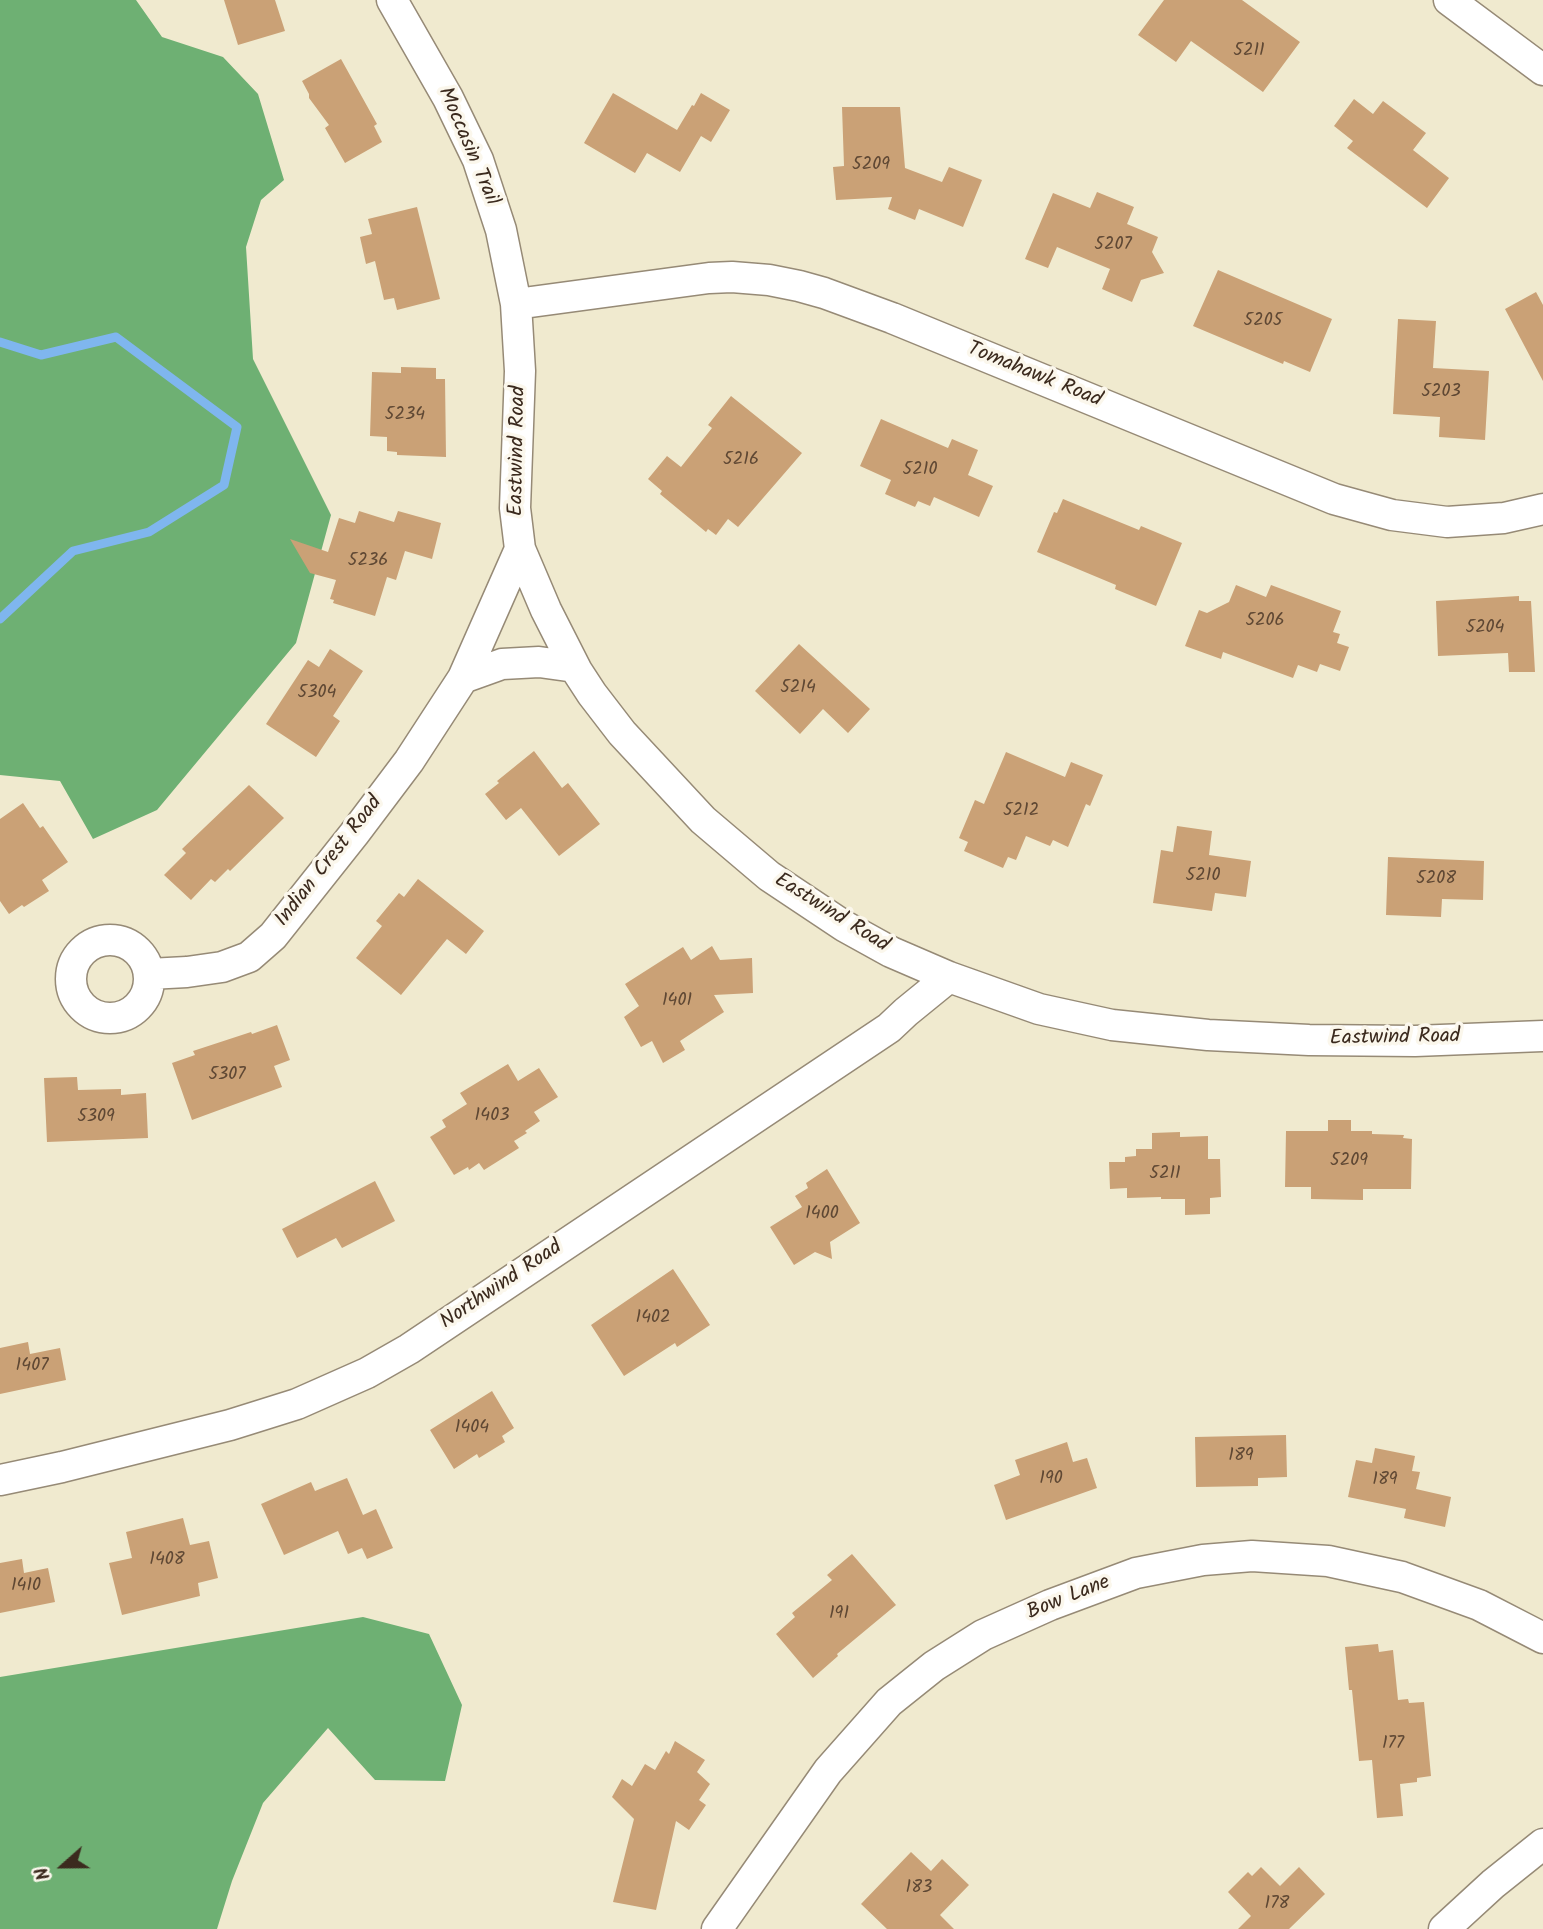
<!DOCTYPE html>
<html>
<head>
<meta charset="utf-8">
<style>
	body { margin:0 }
	#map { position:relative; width:1543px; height:1929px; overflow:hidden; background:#f0eacf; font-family:Kalam,sans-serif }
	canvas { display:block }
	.north { position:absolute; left:28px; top:1831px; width:70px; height:70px; -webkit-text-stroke:5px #fbf7ec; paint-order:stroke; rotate:249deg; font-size:19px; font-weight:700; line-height:28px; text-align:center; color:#3b2a1e }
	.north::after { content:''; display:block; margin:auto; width:24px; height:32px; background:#3b2a1e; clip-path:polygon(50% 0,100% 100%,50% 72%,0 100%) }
</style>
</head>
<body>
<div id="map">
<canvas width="1543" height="1929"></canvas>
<div class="north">N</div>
</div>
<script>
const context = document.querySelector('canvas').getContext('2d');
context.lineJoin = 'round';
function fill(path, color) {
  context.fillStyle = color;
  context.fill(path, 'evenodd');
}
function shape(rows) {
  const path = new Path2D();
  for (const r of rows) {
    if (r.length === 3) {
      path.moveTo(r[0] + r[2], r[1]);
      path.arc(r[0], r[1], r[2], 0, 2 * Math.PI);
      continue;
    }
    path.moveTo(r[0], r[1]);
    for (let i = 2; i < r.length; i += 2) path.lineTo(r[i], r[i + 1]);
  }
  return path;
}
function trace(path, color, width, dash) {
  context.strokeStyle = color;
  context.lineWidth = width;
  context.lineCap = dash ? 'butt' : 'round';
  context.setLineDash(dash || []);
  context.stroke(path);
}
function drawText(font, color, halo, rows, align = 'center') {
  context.font = font + ' Kalam,sans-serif';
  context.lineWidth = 7;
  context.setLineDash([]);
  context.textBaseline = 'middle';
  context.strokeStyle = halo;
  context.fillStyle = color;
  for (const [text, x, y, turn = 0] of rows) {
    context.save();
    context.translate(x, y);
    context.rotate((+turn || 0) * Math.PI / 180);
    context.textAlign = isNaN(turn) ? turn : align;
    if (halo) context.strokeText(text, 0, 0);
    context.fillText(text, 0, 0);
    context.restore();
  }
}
fill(shape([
	[0,0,136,0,162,37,223,57,258,94,284,180,261,200,246,247,253,359,331,515,296,643,157,810,93,839,60,781,0,775],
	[363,1617,429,1634,462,1705,445,1781,375,1780,328,1728,263,1803,232,1881,217,1929,0,1929,0,1677]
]), '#6eb073');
trace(shape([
	[0,342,41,355,116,337,237,427,224,485,149,532,73,551,0,619]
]), '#7fb6ee', 9);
fill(shape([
	[224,0,275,0,285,31,238,45],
	[1164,0,1242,0,1300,42,1263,92,1191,41,1176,62,1138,35],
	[341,59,377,124,374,126,382,142,345,163,325,128,329,125,309,98,309,94,302,81],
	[613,93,677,130,692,105,694,106,701,93,730,110,711,142,701,136,680,172,647,153,635,173,584,143],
	[1354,99,1373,114,1383,101,1426,133,1413,150,1449,178,1427,208,1347,148,1353,141,1334,126],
	[842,107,900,107,905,168,942,182,949,167,982,180,963,227,919,209,915,220,888,209,892,197,836,200,833,167,844,166],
	[1097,192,1134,207,1127,224,1158,237,1152,252,1164,273,1141,280,1132,302,1102,289,1110,269,1057,247,1048,268,1025,259,1053,193,1090,208],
	[417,207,440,299,397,310,394,298,384,300,375,261,366,264,360,237,372,234,368,219],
	[1218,270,1332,319,1310,372,1284,361,1283,364,1193,326],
	[1536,292,1543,305,1543,381,1505,309],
	[1398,319,1436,321,1433,368,1489,371,1485,440,1439,437,1440,417,1393,414],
	[401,367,436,368,436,379,445,379,446,457,397,455,397,452,387,451,387,437,370,436,372,372,401,373],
	[731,396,802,453,738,527,728,519,716,535,708,529,706,532,660,494,662,491,648,479,667,456,681,467,712,428,708,425],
	[881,419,948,448,952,439,978,450,968,475,993,486,979,517,934,497,930,506,918,501,915,507,885,494,891,480,860,466],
	[1063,499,1139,530,1141,526,1182,543,1156,606,1115,589,1116,585,1037,552,1054,512,1057,513],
	[359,511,394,522,398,511,441,523,432,559,405,551,396,580,387,577,375,616,333,603,334,600,330,599,336,580,310,573,290,539,328,552,339,518,355,523],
	[1236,585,1266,597,1271,585,1341,611,1333,632,1340,634,1337,643,1349,647,1340,671,1320,664,1317,672,1298,665,1293,678,1223,652,1221,659,1185,646,1199,610,1207,613,1229,602],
	[1519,596,1519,601,1531,601,1535,672,1509,672,1508,653,1438,656,1436,601],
	[799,644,870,709,848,733,823,709,800,734,755,691],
	[330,649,363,671,333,716,340,721,316,757,266,724,308,660,319,667],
	[534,751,562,788,568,783,600,824,559,856,521,808,506,820,485,794,499,783,497,781],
	[1006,752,1065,777,1071,762,1103,775,1090,806,1086,804,1068,847,1053,840,1050,846,1026,836,1016,860,1008,857,1003,868,964,851,968,842,959,838,975,800,984,804],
	[249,785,284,818,230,871,228,869,215,882,211,879,191,900,164,875,186,853,182,849],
	[23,803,40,828,43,826,68,862,42,880,49,891,24,907,22,905,9,914,0,901,0,819],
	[1177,826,1212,831,1209,855,1251,861,1246,897,1215,893,1212,911,1153,903,1161,850,1173,852],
	[1388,857,1484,861,1483,900,1442,899,1441,917,1386,915],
	[418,879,484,931,466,954,447,939,401,995,356,958,382,926,376,921,399,893,404,897],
	[712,946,720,960,752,958,753,993,714,995,724,1012,680,1041,685,1050,663,1063,652,1041,641,1047,624,1017,639,1006,625,984,683,947,691,960],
	[277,1025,290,1060,274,1066,282,1087,192,1120,172,1063,195,1055,193,1051,251,1032,252,1034],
	[508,1064,518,1081,539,1068,558,1097,534,1112,540,1121,525,1131,527,1133,514,1141,519,1148,484,1170,479,1163,469,1170,468,1167,454,1175,430,1137,446,1127,442,1120,467,1104,460,1093],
	[77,1077,78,1090,121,1089,121,1095,146,1093,148,1138,47,1142,44,1078],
	[1328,1120,1351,1120,1351,1131,1372,1131,1372,1134,1404,1135,1403,1138,1412,1139,1411,1189,1363,1189,1363,1200,1311,1199,1311,1187,1285,1187,1286,1131,1328,1131],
	[1180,1132,1180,1137,1208,1136,1208,1159,1220,1159,1221,1197,1210,1198,1210,1214,1185,1215,1185,1199,1161,1199,1161,1197,1127,1198,1127,1188,1110,1189,1109,1162,1125,1162,1125,1157,1136,1156,1136,1149,1152,1149,1152,1133],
	[827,1169,860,1223,830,1242,832,1259,815,1252,794,1265,770,1227,802,1207,795,1196,808,1188,806,1183],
	[375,1181,395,1221,342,1248,336,1238,297,1258,282,1229],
	[673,1269,710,1325,677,1347,675,1343,624,1376,591,1325],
	[28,1342,30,1354,60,1348,66,1380,0,1394,0,1348],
	[492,1391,514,1428,502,1436,505,1442,479,1458,477,1454,454,1469,430,1430],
	[1286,1435,1287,1477,1258,1478,1258,1486,1196,1487,1195,1437],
	[1067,1442,1073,1462,1087,1458,1097,1488,1006,1520,994,1485,1020,1475,1015,1460],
	[1375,1448,1415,1456,1412,1471,1420,1472,1416,1489,1451,1497,1445,1527,1404,1518,1406,1509,1348,1497,1356,1460,1372,1463],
	[347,1478,363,1515,376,1509,393,1548,367,1559,362,1548,348,1554,338,1531,284,1555,261,1504,311,1482,315,1491],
	[183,1518,190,1545,209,1541,218,1578,198,1583,200,1596,122,1615,109,1563,132,1558,126,1532],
	[852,1554,896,1605,837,1654,838,1656,813,1678,776,1634,795,1617,792,1613,832,1580,827,1575],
	[22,1559,24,1573,48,1568,55,1602,0,1613,0,1563],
	[1378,1644,1379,1652,1393,1650,1398,1700,1408,1699,1409,1703,1424,1702,1431,1776,1417,1778,1417,1782,1400,1784,1403,1816,1377,1818,1372,1760,1359,1761,1352,1690,1349,1690,1345,1647],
	[675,1741,705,1760,697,1772,710,1784,699,1800,706,1805,689,1830,676,1821,656,1910,613,1902,634,1819,612,1797,622,1779,632,1786,645,1764,655,1770,666,1751,669,1754],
	[911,1852,931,1871,942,1859,969,1885,940,1915,954,1929,887,1929,861,1904],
	[1261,1867,1280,1886,1299,1867,1325,1894,1289,1929,1238,1929,1251,1916,1228,1892,1248,1872,1252,1876]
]), '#caa176');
const minor = shape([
	[392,0,448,98,478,160,501,230,516,304,520,371,515,508,520,549,546,610,577,671,592,694,622,733,703,820,769,876,844,926,891,952,949,977,1039,1009,1112,1025,1208,1035,1309,1040,1415,1041,1543,1036],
	[1449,0,1543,70],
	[516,304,709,278,732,277,769,280,799,286,824,293,892,318,1334,499,1392,515,1447,522,1504,518,1543,509],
	[463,678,502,664,539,662,575,667],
	[110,979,39],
	[149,974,187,972,222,967,249,957,273,936,354,834,409,761,463,678,520,549],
	[0,1480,62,1467,230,1425,297,1404,367,1373,409,1349,889,1028,906,1012,949,977],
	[717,1929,828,1771,889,1702,934,1666,983,1635,1050,1605,1136,1573,1203,1560,1252,1556,1328,1561,1402,1577,1479,1605,1543,1638],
	[1444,1929,1493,1884,1543,1844]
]);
trace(minor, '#968a76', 33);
trace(minor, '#fff', 30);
drawText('18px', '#5f4834', null, [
	["5211",1249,52],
	["5209",871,166],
	["5207",1113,246],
	["5205",1263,322],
	["5203",1441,393],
	["5234",405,416],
	["5216",741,461],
	["5210",920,471],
	["5236",368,562],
	["5206",1265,622],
	["5204",1485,629],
	["5214",798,689],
	["5304",317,694],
	["5212",1021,812],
	["5210",1203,877],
	["5208",1436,880],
	["1401",677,1002],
	["5307",227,1076],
	["1403",492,1117],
	["5309",96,1118],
	["5209",1349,1162],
	["5211",1165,1175],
	["1400",822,1215],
	["1402",653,1319],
	["1407",32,1367],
	["1404",472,1429],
	["189",1241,1457],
	["190",1051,1480],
	["189",1385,1481],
	["1408",167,1561],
	["1410",26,1587],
	["191",839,1615],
	["177",1393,1745],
	["183",919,1889],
	["178",1277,1905]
]);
drawText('21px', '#3b2a1e', '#fbf7ec', [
	["Moccasin Trail",467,147,67],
	["Tomahawk Road",1034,376,22],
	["Eastwind Road",519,451,-89],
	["Indian Crest Road",330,862,-52],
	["Eastwind Road",831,914,32],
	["Eastwind Road",1395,1039,-1],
	["Northwind Road",502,1286,-34],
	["Bow Lane",1069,1599,-22]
]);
</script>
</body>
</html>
